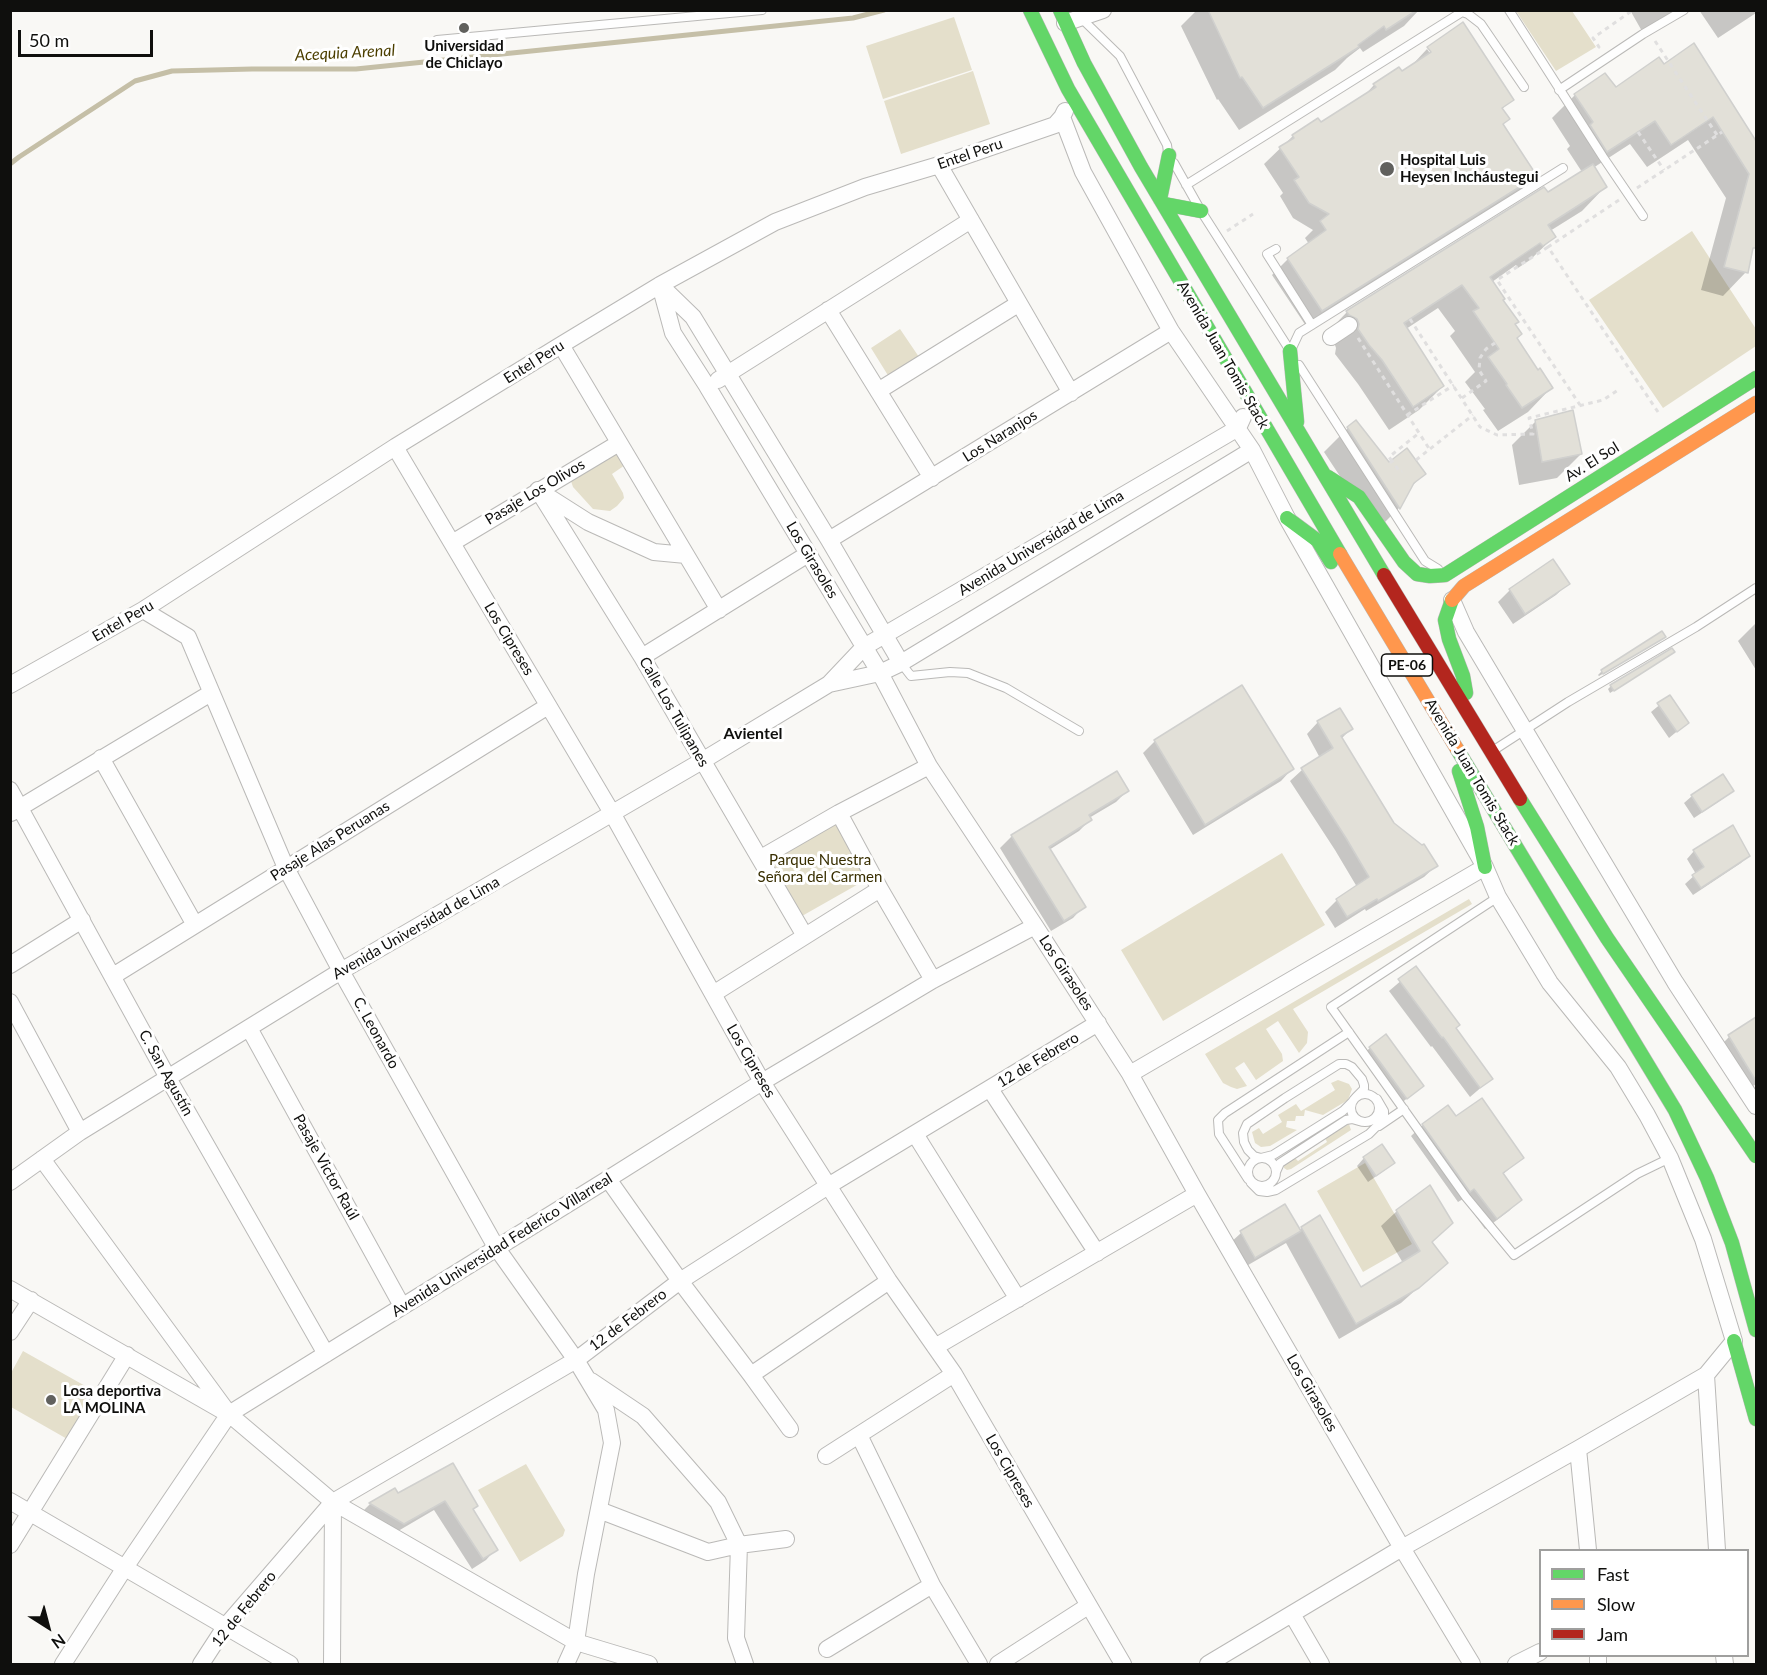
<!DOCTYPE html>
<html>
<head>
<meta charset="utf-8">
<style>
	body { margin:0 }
	#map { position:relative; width:1767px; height:1675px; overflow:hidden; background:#f9f8f5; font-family:Lato,sans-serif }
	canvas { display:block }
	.frame { position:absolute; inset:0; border:12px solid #0f0f0d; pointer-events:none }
	.legend { position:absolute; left:1539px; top:1549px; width:210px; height:108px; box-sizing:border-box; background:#fff; border:2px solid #9f9f9e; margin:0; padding:8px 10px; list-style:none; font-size:18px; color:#0f0f0d }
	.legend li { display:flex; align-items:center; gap:12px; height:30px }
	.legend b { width:30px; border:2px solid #9f9f9e }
	.north { position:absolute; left:18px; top:1597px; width:60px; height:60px; -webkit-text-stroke:4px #fff; paint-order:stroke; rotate:144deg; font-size:16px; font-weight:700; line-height:24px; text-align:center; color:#0f0f0d }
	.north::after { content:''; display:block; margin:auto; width:21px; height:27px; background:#0f0f0d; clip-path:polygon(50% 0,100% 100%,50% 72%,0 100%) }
	.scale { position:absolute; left:18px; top:30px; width:135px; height:27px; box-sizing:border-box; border:3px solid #0f0f0d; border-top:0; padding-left:8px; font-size:18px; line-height:21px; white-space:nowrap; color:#0f0f0d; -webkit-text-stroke:4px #fff; paint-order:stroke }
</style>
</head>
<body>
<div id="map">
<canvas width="1767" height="1675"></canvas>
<div class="frame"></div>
<ul class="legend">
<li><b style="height:8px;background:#63d668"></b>Fast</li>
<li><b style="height:8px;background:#ff974d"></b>Slow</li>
<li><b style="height:8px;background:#b3261e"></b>Jam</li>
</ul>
<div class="north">N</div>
<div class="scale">50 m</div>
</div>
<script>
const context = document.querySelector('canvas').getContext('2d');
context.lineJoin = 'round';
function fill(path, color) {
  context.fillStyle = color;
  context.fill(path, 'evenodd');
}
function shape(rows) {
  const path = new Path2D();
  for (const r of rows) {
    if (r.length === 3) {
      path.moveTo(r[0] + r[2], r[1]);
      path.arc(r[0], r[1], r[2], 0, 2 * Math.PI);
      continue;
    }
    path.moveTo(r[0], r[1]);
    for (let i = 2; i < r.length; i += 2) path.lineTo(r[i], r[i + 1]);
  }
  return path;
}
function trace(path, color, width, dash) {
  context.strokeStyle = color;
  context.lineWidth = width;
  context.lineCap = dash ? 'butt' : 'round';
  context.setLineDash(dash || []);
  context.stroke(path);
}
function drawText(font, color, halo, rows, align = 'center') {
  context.font = font + ' Lato,sans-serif';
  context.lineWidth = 6;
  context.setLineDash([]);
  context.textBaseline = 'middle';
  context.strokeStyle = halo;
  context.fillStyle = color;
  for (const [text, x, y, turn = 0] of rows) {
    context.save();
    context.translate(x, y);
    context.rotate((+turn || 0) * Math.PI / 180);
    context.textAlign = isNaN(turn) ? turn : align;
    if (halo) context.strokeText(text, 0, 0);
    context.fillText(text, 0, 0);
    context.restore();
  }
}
fill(shape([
	[1516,11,1572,11,1596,47,1556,71],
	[954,17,972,70,883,99,866,46],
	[973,71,990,124,901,154,884,101],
	[1692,231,1756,329,1756,346,1663,408,1589,300],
	[900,329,919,357,889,377,871,348],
	[618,445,628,463,612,474,623,493,624,498,617,506,610,511,593,509,573,487,569,475],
	[837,821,869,878,802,916,770,859],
	[1282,853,1325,925,1163,1021,1121,950],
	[1469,899,1472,904,1293,1009,1308,1032,1307,1043,1299,1053,1278,1021,1266,1029,1282,1054,1283,1061,1256,1080,1244,1062,1235,1068,1247,1086,1237,1089,1231,1087,1223,1083,1205,1054],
	[1338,1080,1349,1084,1352,1089,1348,1100,1323,1115,1305,1110,1304,1116,1296,1116,1295,1121,1287,1121,1286,1127,1297,1130,1270,1146,1261,1147,1255,1143,1252,1132,1259,1128,1263,1134,1282,1122,1278,1115,1296,1104,1301,1111,1335,1090,1331,1083],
	[1349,1124,1351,1130,1291,1169,1287,1170,1284,1168,1284,1166,1288,1162,1295,1158,1298,1161,1327,1142,1325,1138],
	[1365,1163,1412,1244,1363,1272,1317,1191],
	[23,1351,96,1392,69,1440,11,1407,11,1373],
	[526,1464,565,1530,563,1536,520,1562,478,1490]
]), '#e4dfcb');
fill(shape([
	[1197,10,1419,10,1404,26,1363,52,1360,48,1347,58,1335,70,1239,130,1218,99,1217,100,1181,26],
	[1630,10,1683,10,1643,33],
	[1699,10,1756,10,1756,13,1718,38],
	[1463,24,1512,100,1501,110,1502,124,1536,176,1520,192,1306,326,1272,275,1288,259,1309,244,1305,238,1313,230,1293,218,1280,196,1283,193,1264,164,1293,136,1318,120,1321,124,1362,98,1374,85,1399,69,1402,73,1414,65,1413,64,1427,49,1434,59,1431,49,1428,49],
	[1694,46,1756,143,1756,238,1754,247,1751,250,1746,272,1723,296,1701,290,1726,198,1688,140,1647,167,1630,144,1593,168,1605,187,1582,211,1550,231,1554,237,1530,260,1518,268,1516,265,1492,282,1514,325,1515,338,1538,372,1551,388,1528,412,1498,431,1483,410,1485,409,1465,382,1475,372,1450,336,1455,331,1438,308,1406,329,1443,386,1419,410,1389,430,1358,384,1335,354,1336,348,1334,342,1324,336,1347,312,1582,172,1567,149,1570,146,1552,118,1575,95,1615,89,1664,66],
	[1536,421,1581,454,1557,478,1519,485,1512,445],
	[1348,428,1389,464,1424,474,1409,489,1399,508,1376,531,1324,452],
	[1568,584,1556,595,1513,624,1498,602,1510,590],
	[1756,623,1756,670,1738,641],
	[1662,633,1664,637,1661,640,1599,676,1598,675,1602,671],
	[1670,655,1610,693,1608,689,1611,686],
	[1669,697,1687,723,1669,738,1651,712],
	[1318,722,1351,729,1341,739,1393,824,1436,866,1424,877,1366,911,1365,909,1335,928,1325,912,1337,900,1357,887,1335,850,1290,781,1302,770,1320,758,1307,734],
	[1155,741,1292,769,1281,781,1193,835,1143,753],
	[1127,791,1116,802,1089,818,1090,820,1079,831,1049,850,1084,906,1073,918,1051,931,1000,848,1012,836],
	[1732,791,1724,798,1694,818,1684,803,1692,796],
	[1694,851,1748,855,1741,863,1693,895,1685,884,1696,874,1687,859],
	[1416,968,1454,1029,1491,1079,1470,1097,1432,1046,1431,1047,1389,991],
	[1756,1019,1756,1084,1740,1095,1714,1052,1729,1037],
	[1370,1048,1422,1086,1399,1105,1362,1055],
	[1423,1125,1522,1158,1502,1175,1520,1200,1509,1211,1485,1229,1463,1199,1458,1202,1411,1136],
	[1364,1158,1393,1163,1385,1170,1368,1182,1357,1166],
	[1285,1206,1299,1231,1302,1228,1360,1290,1403,1263,1381,1226,1397,1211,1430,1243,1446,1263,1401,1303,1339,1339,1286,1243,1243,1268,1229,1244,1241,1233],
	[452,1465,476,1506,472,1510,496,1549,486,1560,472,1569,434,1510,393,1534,360,1514,370,1504,395,1490,397,1495]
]), '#0003');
trace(shape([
	[10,164,19,157,135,81,172,71,252,69,356,69,853,18,884,10]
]), '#c5bfa7', 5);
const building = shape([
	[1208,10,1417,10,1386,30,1384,26,1358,45,1359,47,1263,108,1242,77,1240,78,1208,10],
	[1463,22,1514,100,1502,108,1510,119,1503,124,1537,176,1322,311,1287,258,1326,230,1320,221,1329,214,1309,203,1294,180,1299,177,1279,147,1294,138,1292,135,1318,118,1321,122,1376,87,1373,84,1399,67,1402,71,1431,52,1427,47,1463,22],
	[1694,43,1756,141,1756,248,1753,248,1748,273,1724,267,1749,174,1713,117,1671,145,1655,121,1607,152,1590,125,1593,122,1574,94,1605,73,1616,87,1659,57,1664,64,1694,43],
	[1593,164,1607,187,1548,225,1556,237,1543,246,1540,243,1490,277,1505,299,1503,300,1519,322,1515,324,1522,334,1517,338,1538,370,1540,368,1553,388,1522,408,1506,385,1507,384,1488,357,1499,349,1473,311,1479,308,1462,285,1404,323,1444,386,1413,407,1382,360,1369,345,1358,329,1359,324,1357,319,1349,315,1346,311,1544,187,1548,192,1593,164],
	[1573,410,1582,454,1542,462,1535,420,1573,410],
	[1356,420,1389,462,1407,448,1426,474,1414,483,1400,509,1347,427,1356,420],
	[1553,559,1570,584,1525,614,1509,589,1553,559],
	[1662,631,1666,637,1603,674,1601,670,1662,631],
	[1672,648,1675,652,1614,691,1610,685,1672,648],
	[1242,685,1294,769,1205,825,1154,740,1242,685],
	[1670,695,1689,723,1677,732,1657,703,1670,695],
	[1340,708,1353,729,1341,736,1394,823,1422,845,1424,844,1438,866,1378,901,1377,899,1347,917,1336,899,1369,877,1346,838,1301,768,1333,748,1317,721,1340,708],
	[1117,771,1129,791,1089,815,1092,820,1049,847,1086,907,1064,921,1011,835,1117,771],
	[1723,774,1734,791,1702,812,1691,795,1723,774],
	[1733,825,1750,856,1701,888,1692,875,1704,867,1693,850,1733,825],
	[1416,966,1460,1025,1456,1028,1493,1079,1480,1088,1443,1037,1442,1038,1398,979,1416,966],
	[1756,1017,1756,1081,1728,1035,1756,1017],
	[1386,1034,1424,1086,1407,1099,1369,1047,1386,1034],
	[1482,1098,1524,1158,1503,1173,1522,1200,1497,1219,1474,1189,1470,1192,1422,1124,1448,1105,1456,1116,1482,1098],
	[1382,1144,1395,1163,1376,1176,1363,1157,1382,1144],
	[1430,1185,1453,1223,1432,1242,1448,1263,1419,1288,1356,1324,1301,1227,1320,1215,1361,1287,1420,1251,1396,1210,1430,1185],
	[1285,1204,1301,1231,1255,1258,1240,1231,1285,1204],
	[453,1463,478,1506,473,1509,498,1550,483,1559,445,1501,404,1524,369,1503,395,1488,398,1493,453,1463]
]);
fill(building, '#e2e0d8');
trace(building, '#d0d0ce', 1.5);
const lane = shape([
	[1509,10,1603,157,1643,216],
	[1081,18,1120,56,1167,145,1168,152],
	[437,40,762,10],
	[1559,90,1643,34,1684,10],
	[1174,163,1201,211,1289,349],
	[1186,185,1462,12,1468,14,1481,24,1524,87],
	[1276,249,1267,254,1312,325],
	[1292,348,1299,333,1563,168],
	[1299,365,1425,561,1438,569],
	[901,663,911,676,950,672,968,673,1006,688,1079,731],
	[1494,750,1568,702,1696,627,1756,588],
	[1498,897,1331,1007,1466,1197,1514,1255,1637,1174,1670,1158],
	[1365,1108,14],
	[1353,1101,1343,1111,1273,1155,1261,1158,1254,1156,1248,1150,1244,1142,1243,1133,1247,1124,1285,1098,1339,1064,1346,1064,1352,1067,1362,1079,1364,1085,1364,1089,1356,1097],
	[1379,1126,1404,1109],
	[1262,1172,14],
	[1276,1172,1280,1163,1346,1120,1352,1119,1359,1121],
	[1248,1179,1219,1134,1218,1120,1225,1113,1349,1032],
	[1251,1183,1259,1191,1267,1192,1276,1190,1369,1134,1377,1126,1384,1116,1384,1111,1377,1099]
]);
const street = shape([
	[1065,23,1103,10],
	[1062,117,1083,172,1171,331,1252,450,1287,518,1485,867,1498,897,1550,983,1618,1067,1647,1115,1670,1158,1703,1239,1734,1341,1706,1375,1578,1449,1402,1548,1208,1664],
	[939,165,1071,393],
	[660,285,673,333,707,386,880,673,929,766,1035,926,1130,1074,1197,1194,1402,1548,1472,1664],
	[661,286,693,317,829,540,901,663],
	[828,310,932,478],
	[1331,337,1349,325],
	[561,345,719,610],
	[718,380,971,220],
	[878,391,1018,304],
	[395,447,612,813,762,1082,889,1281,954,1374,1123,1664],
	[538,490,642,657,805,936],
	[544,494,588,522,654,552,686,555],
	[829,540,1171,331],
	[452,543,619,443],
	[1452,600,1466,632,1675,982,1756,1106],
	[143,610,188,637,286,868,341,971,496,1247,576,1360,606,1410,612,1443,586,1574,576,1642,566,1664],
	[642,657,808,554],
	[829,684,880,673,901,663,1252,450],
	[10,685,143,610,395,447,561,345,660,285,775,222,865,187,939,165,1055,125,1062,117,1065,111],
	[101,758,195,925],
	[10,790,168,1078,326,1354],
	[11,813,211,693],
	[839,813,880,889,933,980],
	[761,858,839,813,929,766],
	[10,965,82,920],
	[113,976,548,706],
	[713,994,880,889],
	[10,1002,80,1132],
	[249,1028,402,1306],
	[1130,1074,1485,867],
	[990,1089,1097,1253],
	[915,1134,1018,1299],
	[42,1159,229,1414,333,1502,576,1642,649,1664],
	[608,1179,680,1281,751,1375,790,1429],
	[10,1182,80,1132,341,971,702,761,829,684,864,647,1238,428,1243,417],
	[10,1289,223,1411],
	[10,1332,31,1300],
	[935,1347,1197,1194],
	[751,1375,889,1281],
	[1706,1375,1717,1550],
	[591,1381,643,1416,718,1502,739,1545,736,1638,745,1664],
	[859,1435,932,1585,979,1664],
	[1578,1449,1588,1550],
	[826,1456,954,1374],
	[10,1501,290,1664],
	[599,1510,708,1552,739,1545,786,1539],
	[10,1545,127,1355],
	[1292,1614,1321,1664],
	[827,1649,932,1585],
	[1598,1656,1598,1664],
	[1724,1656,1725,1664],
	[63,1664,124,1569,229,1414,608,1179,762,1082,933,980,1035,926],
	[201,1664,225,1627,333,1502,576,1360,680,1281,828,1186,1098,1023],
	[332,1664,333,1502],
	[998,1664,1088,1606],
	[1516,1664,1540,1652]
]);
const fast = shape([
	[1030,10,1068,89,1340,554],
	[1060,10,1084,63,1141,167,1384,575],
	[1160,199,1169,155],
	[1164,204,1201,211],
	[1290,351,1297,422],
	[1328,477,1359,497,1404,562,1417,574,1430,576,1445,575],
	[1287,518,1318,541,1331,562],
	[1445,575,1756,378],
	[1452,600,1445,620,1449,639,1463,676,1466,693],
	[1457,749,1675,1110,1707,1178,1732,1243,1756,1330],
	[1459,771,1477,827,1485,867],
	[1520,799,1607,938,1756,1156],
	[1734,1341,1756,1419]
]);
const slow = shape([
	[1340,554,1457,749],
	[1452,600,1464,586,1756,403]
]);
const jam = shape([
	[1384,575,1520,799]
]);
trace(lane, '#bab9b7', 10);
trace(street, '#bab9b7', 18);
trace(fast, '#bab9b7', 15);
trace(slow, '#bab9b7', 15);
trace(jam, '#bab9b7', 15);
trace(shape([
	[1655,41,1717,135],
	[1598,48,1599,47,1593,38,1633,10],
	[1638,132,1664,170],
	[1637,188,1722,132],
	[1619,200,1548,247,1660,415],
	[1227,231,1253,214],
	[1548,247,1497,280,1580,405],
	[1410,319,1480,427,1497,435,1533,434,1529,418,1603,400,1618,390],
	[1358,338,1430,450],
	[1462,398,1486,381,1479,370,1480,358,1486,349,1495,343],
	[1407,415,1454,385],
	[1416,460,1473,415],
	[1392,461,1389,457,1419,433],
	[1390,463,1392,461,1400,472,1402,471]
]), '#e0dfdf', 3, [4.5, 4.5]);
trace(lane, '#fefefe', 8);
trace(street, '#fefefe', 16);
trace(fast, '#63d668', 14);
trace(slow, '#ff974d', 14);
trace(jam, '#b3261e', 14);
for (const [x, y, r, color] of [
	[464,28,6,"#61615e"],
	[1387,169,8,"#61615e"],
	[51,1400,6,"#61615e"]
]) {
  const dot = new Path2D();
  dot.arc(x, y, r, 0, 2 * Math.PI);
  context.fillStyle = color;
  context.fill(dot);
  trace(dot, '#fff', 2);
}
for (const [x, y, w] of [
	[1407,665,51]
]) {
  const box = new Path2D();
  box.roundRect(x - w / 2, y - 11, w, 22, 4.5);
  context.fillStyle = '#fff';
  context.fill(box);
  trace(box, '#0f0f0d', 1.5);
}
drawText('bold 14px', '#0f0f0d', null, [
	["PE-06",1407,665]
]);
drawText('bold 15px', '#0f0f0d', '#fff', [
	["Universidad",464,46,"center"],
	["de Chiclayo",464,63,"center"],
	["Hospital Luis",1400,160],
	["Heysen Incháustegui",1400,177],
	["Losa deportiva",63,1391],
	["LA MOLINA",63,1408]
], 'left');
drawText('15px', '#0f0f0d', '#fff', [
	["Entel Peru",970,154,-19],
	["Avenida Juan Tomis Stack",1223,355,60],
	["Entel Peru",534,362,-32],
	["Los Naranjos",1000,436,-32],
	["Av. El Sol",1592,462,-32],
	["Pasaje Los Olivos",535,492,-31],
	["Avenida Universidad de Lima",1041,543,-31],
	["Los Girasoles",812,560,59],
	["Entel Peru",123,621,-30],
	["Los Cipreses",509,639,59],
	["Calle Los Tulipanes",674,712,60],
	["Avenida Juan Tomis Stack",1472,772,59],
	["Pasaje Alas Peruanas",330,841,-32],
	["Avenida Universidad de Lima",416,928,-30],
	["Los Girasoles",1066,973,57],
	["C. Leonardo",376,1033,61],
	["12 de Febrero",1038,1060,-31],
	["Los Cipreses",751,1061,60],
	["C. San Agustín",166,1073,61],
	["Pasaje Victor Raúl",326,1167,61],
	["Avenida Universidad Federico Villarreal",502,1245,-32],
	["12 de Febrero",628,1320,-37],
	["Los Girasoles",1312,1393,60],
	["Los Cipreses",1010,1471,60],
	["12 de Febrero",244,1609,-51]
]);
drawText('15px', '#382e00', '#fff', [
	["Parque Nuestra",820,860],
	["Señora del Carmen",820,877]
]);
drawText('italic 16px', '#4c3f00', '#fff', [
	["Acequia Arenal",345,53,-3]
]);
drawText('bold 16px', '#0f0f0d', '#fff', [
	["Avientel",753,734]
]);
</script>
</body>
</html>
